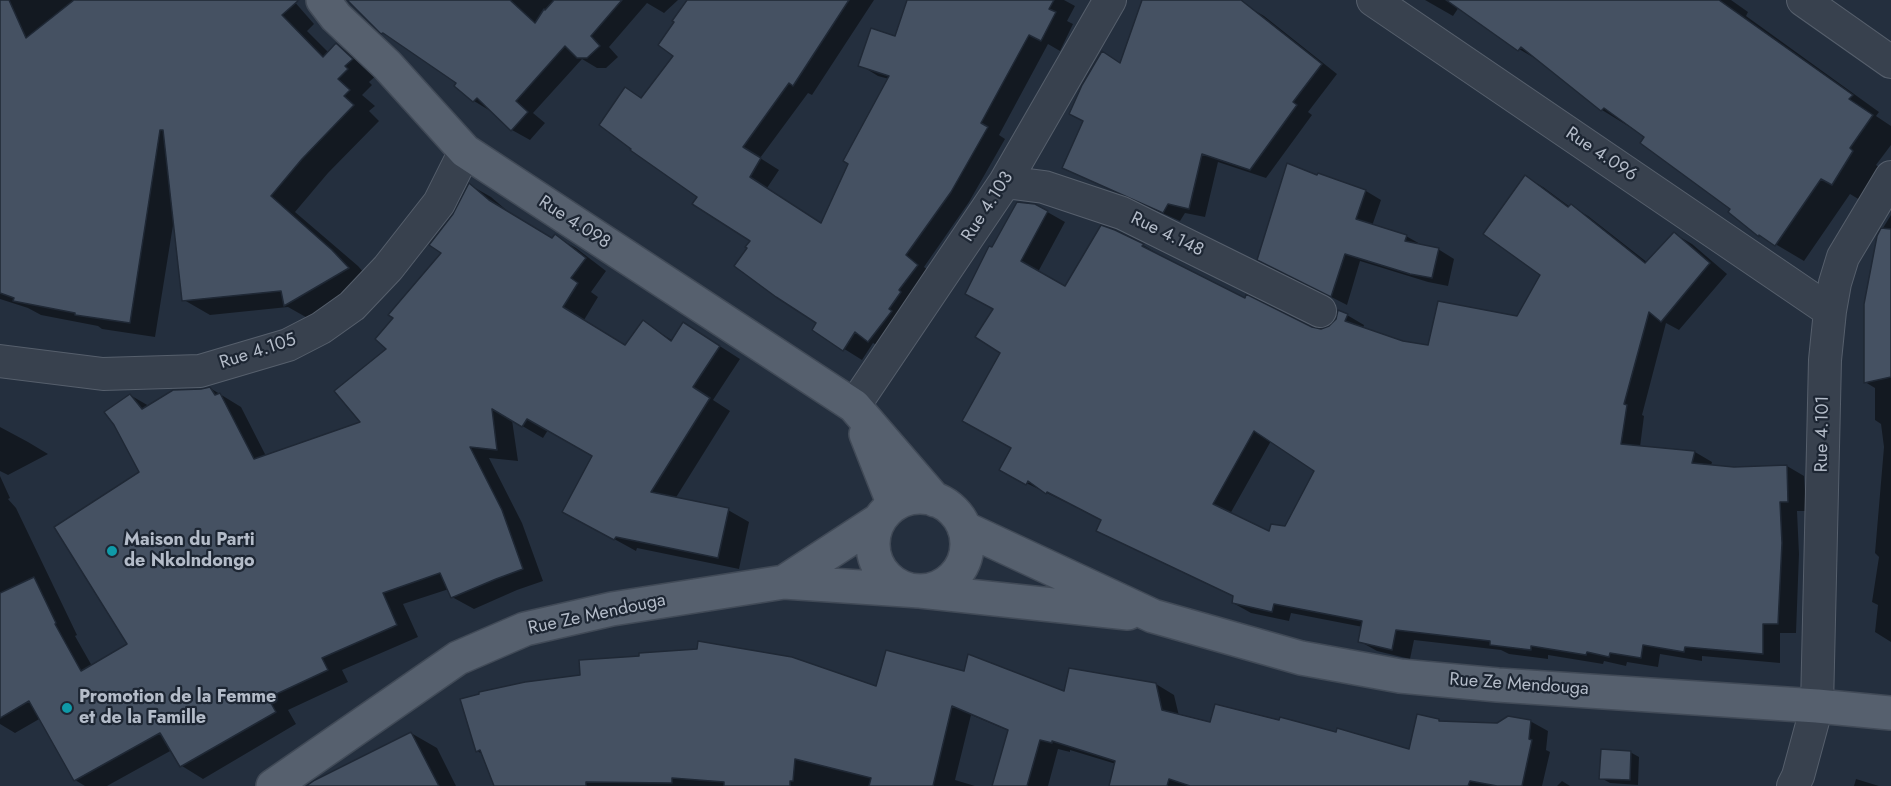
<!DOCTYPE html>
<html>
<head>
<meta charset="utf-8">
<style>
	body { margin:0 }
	canvas { display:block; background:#242f3e }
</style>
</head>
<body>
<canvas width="1891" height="786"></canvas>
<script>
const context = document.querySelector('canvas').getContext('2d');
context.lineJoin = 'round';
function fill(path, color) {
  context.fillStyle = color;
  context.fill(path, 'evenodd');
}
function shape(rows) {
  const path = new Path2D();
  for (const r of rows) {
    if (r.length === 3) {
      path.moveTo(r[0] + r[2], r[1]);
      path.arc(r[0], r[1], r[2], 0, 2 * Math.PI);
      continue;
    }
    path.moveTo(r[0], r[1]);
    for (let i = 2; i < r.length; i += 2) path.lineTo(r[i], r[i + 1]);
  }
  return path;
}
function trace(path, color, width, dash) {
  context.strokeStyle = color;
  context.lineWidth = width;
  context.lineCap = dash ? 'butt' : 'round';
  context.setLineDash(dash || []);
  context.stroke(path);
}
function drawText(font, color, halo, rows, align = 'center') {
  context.font = font + ' Jost,sans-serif';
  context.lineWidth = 4.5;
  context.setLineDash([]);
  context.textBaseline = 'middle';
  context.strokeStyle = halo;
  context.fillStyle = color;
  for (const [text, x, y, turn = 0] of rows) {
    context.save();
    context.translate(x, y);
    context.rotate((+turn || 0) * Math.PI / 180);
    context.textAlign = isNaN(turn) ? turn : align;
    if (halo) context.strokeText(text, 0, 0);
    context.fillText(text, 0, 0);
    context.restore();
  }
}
fill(shape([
	[10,0,293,0,314,24,307,31,329,53,336,45,362,59,378,74,369,82,372,85,362,95,375,106,369,111,379,121,328,173,295,212,358,266,373,283,311,320,288,307,210,315,184,300,174,219,155,337,102,329,98,326,41,315,28,308,0,299,0,5],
	[349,0,678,0,664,13,647,3,609,47,618,57,606,68,597,68,582,59,533,113,545,123,530,140,512,130,492,112,474,101,458,83,401,43,382,33],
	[688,0,874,0,812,95,808,93,760,158,779,170,767,188,822,224,889,79,878,76,860,65,896,38,908,0,1064,0,1075,6,1067,21,1073,24,1060,51,1048,44,999,135,1005,139,969,202,924,267,936,276,887,351,873,343,862,360,814,330,819,323,752,241,699,197,626,89,643,99,675,55],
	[1144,0,1237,0,1264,16,1337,74,1308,112,1312,115,1266,178,1218,162,1205,217,1185,213,1180,221,1080,176,1064,167,1084,122,1070,114,1122,64],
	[1425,0,1731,0,1748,12,1746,16,1879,112,1876,116,1891,126,1891,145,1876,165,1880,168,1860,200,1850,194,1804,261,1760,235,1732,209,1646,137,1602,110,1548,66,1519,49,1459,7,1453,16],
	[1319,175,1366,191,1381,200,1372,226,1406,236,1422,245,1438,249,1454,259,1448,286,1428,282,1360,261,1347,305,1274,268],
	[1526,177,1543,187,1570,207,1571,206,1588,216,1648,263,1675,234,1692,244,1727,274,1679,330,1666,323,1642,415,1644,416,1640,447,1695,452,1712,462,1711,466,1734,468,1787,466,1804,476,1806,511,1797,511,1799,554,1796,633,1780,633,1780,663,1702,656,1702,661,1660,654,1658,667,1627,662,1626,666,1604,661,1603,664,1548,655,1548,659,1509,654,1501,650,1414,640,1410,659,1377,651,1359,641,1363,627,1291,613,1289,621,1251,613,1233,603,1235,597,1115,540,1097,530,1102,520,1018,479,995,309,993,249,1035,205,1065,222,1038,272,1065,288,1115,231,1143,245,1160,255,1160,257,1246,300,1312,329,1321,330,1330,328,1347,315,1364,325,1363,329,1402,342,1429,346,1518,318,1542,275],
	[1271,441,1316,471,1285,528,1271,533,1230,514],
	[470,185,491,197,511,214,552,240,555,236,576,248,606,271,591,292,598,297,584,320,626,346,644,322,673,341,704,336,740,359,713,400,730,411,675,499,728,510,749,522,739,569,637,548,636,551,585,523,594,455,548,430,543,438,512,420,518,461,489,458,522,523,543,581,517,590,474,609,452,597,449,589,403,604,418,637,342,670,348,682,288,710,296,724,203,779,182,766,172,750,107,786,85,786,75,780,41,718,15,733,0,724,0,476,10,498,8,499,16,508,77,635,75,636,92,666,129,644,141,473,130,395,149,406,210,388,241,407,266,456,363,423,389,349,395,318,443,253,455,215],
	[1891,215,1891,642,1875,632,1878,605,1872,602,1879,557,1875,553,1884,447,1881,424,1875,420,1875,388,1865,382,1878,236],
	[0,427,28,442,48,454,8,475,0,471],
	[965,673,1065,693,1156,684,1174,695,1179,716,1211,724,1410,751,1438,720,1443,723,1498,725,1530,721,1548,731,1546,750,1550,752,1542,786,1110,786,1116,764,1070,750,1070,752,1058,749,1048,786,993,786,1009,731,971,715,955,780,975,786,496,786,484,755,477,751,462,700,877,688],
	[411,733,437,748,456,786,324,786],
	[1630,752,1639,757,1638,785,1610,783,1601,778],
	[1856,779,1879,786,1854,786],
	[1562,781,1570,786,1557,786]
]), '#0007');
const building = shape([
	[0,0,9,0,26,38,74,0,299,0,282,15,323,57,336,43,353,59,345,66,348,69,338,79,350,90,344,96,354,105,302,159,271,196,332,250,349,268,284,306,281,291,182,301,163,130,160,130,130,323,75,315,75,313,13,301,14,298,0,293,0,0],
	[347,0,510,0,535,23,544,9,545,10,554,0,622,0,591,36,600,46,587,58,577,58,565,46,516,101,528,112,511,131,477,98,473,102,454,86,456,83,383,33,381,34,347,0],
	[687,0,849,0,793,86,789,83,743,147,761,158,750,177,821,223,848,164,843,161,889,76,858,66,871,28,895,36,907,0,1054,0,1049,9,1056,12,1041,41,1029,35,981,123,988,127,951,192,906,255,918,265,899,290,901,292,889,309,892,311,868,342,855,332,843,351,812,330,816,323,776,297,734,266,747,248,745,247,750,241,692,204,697,197,630,150,631,149,599,125,625,87,641,98,673,56,658,45,674,22,672,21,687,0],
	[1142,0,1241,0,1322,64,1293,102,1297,105,1250,170,1202,154,1189,209,1168,204,1163,213,1062,168,1083,121,1069,114,1082,85,1102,51,1120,63,1142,0],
	[1446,0,1719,0,1853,95,1849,99,1873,115,1850,148,1853,151,1832,185,1821,179,1775,246,1759,235,1759,237,1728,212,1730,209,1640,143,1644,137,1604,108,1601,111,1521,47,1518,51,1446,0],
	[1287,163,1317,175,1318,173,1366,190,1356,219,1407,235,1405,241,1439,248,1432,278,1410,274,1345,254,1331,297,1257,260,1287,163],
	[1525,175,1568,207,1571,204,1645,263,1674,232,1710,263,1661,322,1649,312,1624,404,1627,405,1621,444,1695,451,1692,463,1734,467,1787,465,1788,502,1780,502,1782,543,1778,624,1763,624,1763,654,1685,647,1684,652,1643,645,1641,658,1610,653,1609,657,1587,652,1586,655,1531,646,1531,650,1490,645,1490,641,1396,630,1392,650,1358,642,1362,621,1274,604,1272,612,1232,603,1233,596,1096,531,1101,520,1047,492,1046,494,1028,481,1026,485,999,470,1011,448,962,421,1000,353,975,337,993,309,965,294,989,246,992,247,1017,202,1035,204,1048,211,1021,261,1065,286,1101,225,1115,230,1144,244,1142,246,1245,298,1246,294,1312,327,1321,329,1329,326,1336,319,1338,310,1348,314,1345,321,1403,341,1428,345,1438,301,1517,316,1540,275,1483,234,1525,175],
	[1254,431,1314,471,1285,526,1271,524,1269,531,1213,504,1254,431],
	[469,183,489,200,552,238,555,234,586,258,571,278,578,283,563,307,625,345,643,320,671,341,683,322,720,346,693,387,710,398,651,492,729,508,718,558,616,537,614,540,562,512,592,456,527,419,522,427,492,409,497,450,470,447,502,510,523,569,496,579,451,598,440,573,383,593,397,625,322,658,328,670,268,698,276,712,180,767,160,733,74,781,29,701,0,718,0,593,34,577,56,623,55,624,81,671,127,644,54,527,139,472,114,425,104,412,130,394,142,409,173,390,201,389,210,387,215,395,220,393,254,459,360,422,334,391,386,349,375,339,393,318,388,315,441,253,429,245,453,214,469,183],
	[1881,228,1891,229,1891,377,1864,383,1864,304,1877,236,1881,228],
	[698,641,792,657,876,686,886,650,964,671,968,654,1064,691,1069,668,1156,683,1162,710,1210,722,1215,704,1279,720,1280,717,1336,732,1337,728,1409,749,1417,714,1439,719,1439,721,1497,723,1508,716,1531,720,1529,739,1532,740,1522,786,1497,786,1470,781,1468,786,1190,786,1169,779,1167,786,1109,786,1115,761,1052,741,1052,743,1040,740,1027,786,992,786,1008,730,952,706,933,786,869,786,871,778,795,759,793,781,790,781,790,786,724,786,724,782,672,778,672,783,586,782,586,786,494,786,480,750,476,752,460,699,479,694,479,692,525,682,580,675,579,660,639,656,639,653,697,649,698,641],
	[411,732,439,786,306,786,315,780,411,732],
	[1601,749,1631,751,1630,780,1599,779,1601,749]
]);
fill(building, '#455162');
trace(building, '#1f2835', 1.5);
const minor = shape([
	[1373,0,1830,311],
	[1803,0,1891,62],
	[1005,182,1044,187,1122,213,1320,311],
	[0,361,103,374,200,371,288,345,321,328,352,306,388,268,439,203,465,151],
	[854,406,1005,182,1110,0],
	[1793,786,1798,776,1817,706,1825,360,1830,311,1835,283,1843,257,1891,177]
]);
const major = shape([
	[323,0,336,17,387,65,465,151,854,406,935,500],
	[866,434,894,505],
	[920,544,47],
	[964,528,1153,616,1301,658,1400,676,1498,685,1817,706,1891,713],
	[784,582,879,520],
	[273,786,458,658,525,629,612,609,784,582,920,591,1128,613]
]);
trace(minor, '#565f6c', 34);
trace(major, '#414a57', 36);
trace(minor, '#38414e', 32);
trace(major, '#56606e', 33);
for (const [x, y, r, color] of [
	[112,551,6,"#0f9aa8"],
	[67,708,6,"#0f9aa8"]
]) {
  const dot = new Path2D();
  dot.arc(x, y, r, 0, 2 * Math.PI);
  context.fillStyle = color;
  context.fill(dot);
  trace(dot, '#1d2633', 2);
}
drawText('18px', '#b4bcc9', '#1d2633', [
	["Rue 4.096",1601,155,34],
	["Rue 4.103",988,207,-57],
	["Rue 4.098",574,223,33],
	["Rue 4.148",1167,235,26],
	["Rue 4.105",258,352,-18],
	["Rue 4.101",1823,434,-89],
	["Rue Ze Mendouga",597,615,-12],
	["Rue Ze Mendouga",1519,685,4]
]);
drawText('bold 18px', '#b4bcc9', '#1d2633', [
	["Maison du Parti",124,541],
	["de Nkolndongo",124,562],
	["Promotion de la Femme",79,698],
	["et de la Famille",79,719]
], 'left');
</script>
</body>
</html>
